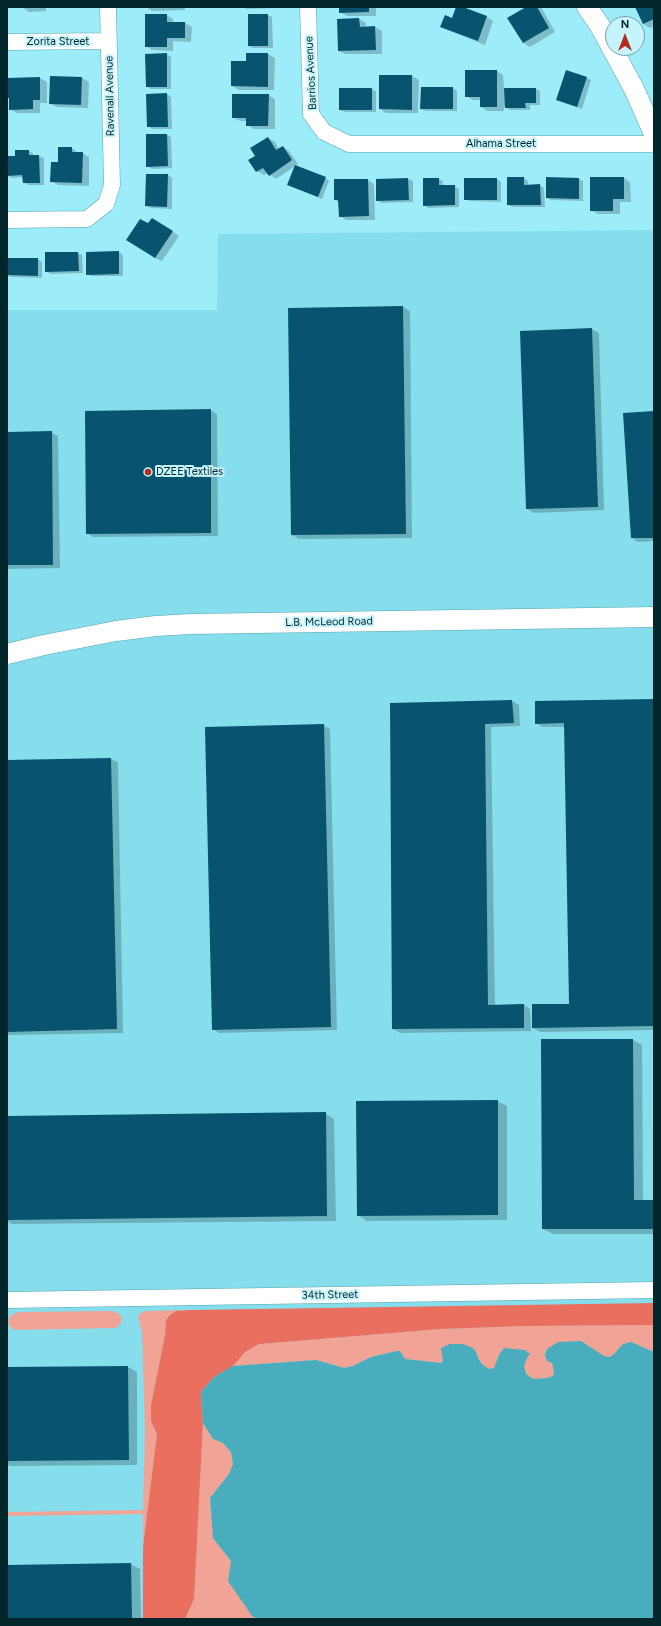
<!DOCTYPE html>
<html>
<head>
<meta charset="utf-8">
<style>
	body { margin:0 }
	#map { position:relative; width:661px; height:1626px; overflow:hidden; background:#9decfa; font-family:Figtree,sans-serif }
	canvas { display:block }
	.frame { position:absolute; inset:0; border:8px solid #03262b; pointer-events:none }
	.north { position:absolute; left:605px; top:16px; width:40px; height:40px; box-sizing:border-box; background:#c6f4fc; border:1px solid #78a2a8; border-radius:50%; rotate:0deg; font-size:11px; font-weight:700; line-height:16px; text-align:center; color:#03262b }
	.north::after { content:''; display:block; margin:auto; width:14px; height:18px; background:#b7291d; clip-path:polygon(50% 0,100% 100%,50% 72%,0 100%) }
</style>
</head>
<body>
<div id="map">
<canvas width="661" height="1626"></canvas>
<div class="frame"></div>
<div class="north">N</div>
</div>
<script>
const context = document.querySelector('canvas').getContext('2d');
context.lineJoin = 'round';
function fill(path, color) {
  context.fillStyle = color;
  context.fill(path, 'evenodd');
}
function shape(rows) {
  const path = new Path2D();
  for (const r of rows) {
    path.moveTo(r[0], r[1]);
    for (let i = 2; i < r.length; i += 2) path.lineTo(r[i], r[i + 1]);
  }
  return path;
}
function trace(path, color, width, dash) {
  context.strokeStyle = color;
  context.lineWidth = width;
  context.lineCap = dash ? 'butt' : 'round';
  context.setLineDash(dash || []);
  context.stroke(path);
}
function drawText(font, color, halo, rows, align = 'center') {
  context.font = font + ' Figtree,sans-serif';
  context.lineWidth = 4;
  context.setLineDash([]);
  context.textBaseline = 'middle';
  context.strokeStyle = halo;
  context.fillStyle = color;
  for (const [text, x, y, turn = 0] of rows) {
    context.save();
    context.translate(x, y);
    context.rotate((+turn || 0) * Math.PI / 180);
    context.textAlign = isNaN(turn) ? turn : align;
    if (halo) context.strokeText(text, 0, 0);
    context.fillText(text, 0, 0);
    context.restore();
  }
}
fill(shape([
	[654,230,654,1619,7,1619,7,310,217,310,218,234]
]), '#86deed');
fill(shape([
	[190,1310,176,1311,166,1320,165,1335,151,1405,151,1421,157,1434,143,1547,143,1514,7,1516,7,1512,143,1510,145,1430,142,1332,138,1317,141,1313,146,1311],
	[112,1311,118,1313,122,1317,121,1323,116,1328,15,1330,11,1328,8,1322,10,1316,18,1312],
	[654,1325,654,1352,631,1342,623,1344,613,1355,609,1357,604,1356,581,1341,545,1351,545,1355,547,1361,552,1363,554,1371,553,1376,547,1378,533,1379,526,1374,524,1366,527,1358,504,1348,499,1355,494,1368,489,1369,483,1365,479,1360,476,1352,441,1348,443,1361,439,1363,405,1359,400,1351,397,1351,371,1357,353,1366,344,1368,316,1360,233,1366,245,1352,259,1344,440,1329,525,1326],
	[203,1423,213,1439,223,1443,231,1452,233,1464,229,1474,210,1498,213,1538,231,1561,252,1616,258,1619,185,1619,194,1599]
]), '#f1a396');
fill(shape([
	[654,1303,654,1325,525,1326,440,1329,259,1344,245,1352,233,1366,214,1377,201,1392,203,1423,194,1599,185,1619,143,1619,143,1547,157,1434,151,1421,151,1405,165,1335,166,1320,170,1315,176,1311,190,1310]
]), '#eb6f5e');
fill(shape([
	[581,1341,604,1356,609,1357,613,1355,623,1344,631,1342,654,1352,654,1619,258,1619,252,1616,228,1581,231,1561,213,1538,210,1498,229,1474,233,1464,231,1452,223,1443,213,1439,203,1423,201,1392,214,1377,233,1366,316,1360,344,1368,353,1366,371,1357,397,1351,400,1351,405,1359,441,1363,443,1361,441,1348,450,1344,463,1344,473,1348,476,1352,479,1360,483,1365,489,1369,494,1368,499,1355,504,1348,525,1350,530,1354,527,1358,524,1366,526,1374,533,1379,547,1378,553,1376,554,1371,552,1363,547,1361,545,1355,547,1349,558,1342]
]), '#4aadbd');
fill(shape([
	[22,7,46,7,46,11,29,12],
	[53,7,88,7,88,8,54,8],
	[146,7,185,7,185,10,152,11],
	[244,7,273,7,273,8,246,9],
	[340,7,376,7,376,16,347,16,340,12],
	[457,7,487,17,493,21,485,45,441,27,453,19],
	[528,7,541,7,555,32,530,47,523,43],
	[636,7,654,7,654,26,650,28,643,24],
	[166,15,173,19,173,23,185,23,192,27,191,42,173,41,173,51,152,50,146,46],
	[268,15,272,17,273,48,253,48,249,46],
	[359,19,366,23,366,28,375,27,382,31,382,54,345,54,339,51],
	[166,54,171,57,171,89,151,89,147,86],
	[268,54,275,58,274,90,239,90,232,86,247,62],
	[497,71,503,75,504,89,536,89,540,91,540,105,530,105,530,110,510,110,504,106,504,111,488,111,481,107,481,100,473,100,466,96],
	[380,76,412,76,419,80,418,113,386,113,380,109],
	[40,78,47,82,47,103,40,103,40,113,17,113,10,109],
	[82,78,89,82,88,108,57,107,50,103],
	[587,78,591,80,582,109,557,100],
	[422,88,453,88,457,91,457,111,426,111,421,109],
	[371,89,376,91,376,112,345,112,340,110],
	[167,94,171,97,172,129,152,129,148,126,147,95],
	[268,95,275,99,275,129,254,129,247,125,247,121,240,121,233,117],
	[167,135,171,137,172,168,152,169,147,166],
	[268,138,275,142,279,149,283,147,289,151,298,164,276,179,268,173,264,175,257,171],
	[72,148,78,153,82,153,89,157,89,186,58,185,51,181,59,163],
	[28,151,33,153,33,156,39,156,44,158,44,185,28,185,24,182,23,177,12,178,7,175,7,157,16,157],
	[168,175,172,178,172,209,151,208,146,206],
	[325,178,329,181,322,199,293,187],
	[524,178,528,181,528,186,540,185,544,188,545,207,513,207,508,205],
	[624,178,630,182,631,202,620,202,620,214,598,214,591,210],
	[408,179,413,181,413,202,382,203,377,200,377,180],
	[438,179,443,181,443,186,455,186,459,189,459,207,428,208,424,205],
	[497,179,501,182,501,202,470,201,465,199],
	[579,179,583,181,583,201,551,200,547,198],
	[368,180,374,184,375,220,346,220,340,216,339,202,335,200],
	[159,223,179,236,162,261,155,258,148,225],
	[119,252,123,255,123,276,92,276,87,274],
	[46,253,78,253,82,255,83,273,51,274,46,271],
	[7,259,38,259,42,262,42,278,10,277,7,275],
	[403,307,410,311,412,538,299,539,292,535,289,309],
	[592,329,599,333,604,510,534,513,527,509],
	[210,410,217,414,218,536,93,537,87,533],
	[654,412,654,541,638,542,632,538],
	[51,432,58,436,60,568,7,569,7,433],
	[654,700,654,1030,540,1032,533,1028,570,1005,565,727,543,727,536,723],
	[512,701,519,705,520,726,491,727,495,1006,524,1005,530,1009,531,1031,400,1033,393,1029,391,704],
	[323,725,330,729,337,1030,219,1033,213,1029],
	[111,759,118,762,123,1033,8,1035,7,761],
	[633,1040,642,1045,643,1201,654,1201,654,1234,553,1234,543,1229],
	[497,1101,507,1106,507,1220,367,1221,358,1215],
	[325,1113,334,1119,336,1221,12,1224,7,1221,7,1117],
	[128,1367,137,1372,137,1465,10,1466,7,1464,7,1368],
	[131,1564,140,1569,141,1619,7,1619,7,1566]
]), '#0003');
fill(shape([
	[339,7,369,7,369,12,339,13],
	[456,7,463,7,487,16,478,41,440,27,445,15,452,18],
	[526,7,537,7,549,28,523,43,507,18],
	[635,7,654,7,654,19,643,24],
	[145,14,167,14,167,22,185,22,185,38,167,38,167,47,145,47],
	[248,14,268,14,268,46,248,46],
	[359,18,360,27,375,26,376,50,338,51,337,19],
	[167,53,167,87,146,87,145,54],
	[246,53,268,53,268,87,231,86,231,61,246,61],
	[465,70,497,70,497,107,480,107,480,97,465,97],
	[566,70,587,77,577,107,556,100],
	[379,75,412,75,412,110,379,109],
	[50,76,82,77,81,105,49,104],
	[40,77,40,100,33,100,33,109,9,110,9,98,7,98,7,78],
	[421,87,453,87,453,109,420,109],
	[339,88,372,88,372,110,339,110],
	[504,88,536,88,536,103,525,103,526,108,505,108],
	[167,93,168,127,147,127,146,94],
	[232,94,269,94,268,126,246,126,246,118,232,118],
	[146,134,167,134,168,166,146,167],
	[268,137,276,150,283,146,292,160,269,176,263,168,256,172,248,160,255,156,250,148],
	[58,147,72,147,72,152,83,152,82,183,50,182,51,162,58,162],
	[15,150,29,150,29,155,39,155,40,183,23,183,22,175,7,176,7,156,15,156],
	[295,165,326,177,318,197,287,185],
	[146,174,168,174,167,207,145,206],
	[507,177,524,177,524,185,540,184,541,205,507,205],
	[546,177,579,178,579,199,546,198],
	[590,177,624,177,624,199,613,199,613,211,590,211],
	[408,178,409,200,376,201,376,179],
	[423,178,439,178,439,185,455,185,455,205,423,206],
	[464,178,497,178,497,200,464,200],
	[334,179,368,179,369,216,339,217,338,200,334,200],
	[152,218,173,231,155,258,126,240,140,219,148,223],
	[119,251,119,274,86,275,86,252],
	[45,252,78,252,79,271,45,272],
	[7,258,38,258,38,276,7,275],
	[403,306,406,534,291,535,288,308],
	[592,328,598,507,526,509,520,331],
	[211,409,211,533,86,534,85,411],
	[654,411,654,538,631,538,623,413],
	[52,431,53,565,7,565,7,432],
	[654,699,654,1026,532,1028,532,1004,569,1004,564,723,535,724,535,701],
	[512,700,514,723,485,724,488,1005,524,1004,524,1028,392,1029,390,703],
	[324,724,331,1027,212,1030,205,727],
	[111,758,117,1029,7,1032,7,760],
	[541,1039,633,1039,634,1200,654,1200,654,1229,542,1229],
	[498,1100,498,1215,357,1216,356,1101],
	[326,1112,327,1216,7,1220,7,1116],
	[128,1366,129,1460,7,1461,7,1367],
	[131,1563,132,1619,7,1619,7,1565]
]), '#08546f');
const minor = shape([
	[308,7,311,114,324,132,349,144,654,144],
	[7,42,108,41],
	[7,220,87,219,106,204,112,185,108,7],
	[7,1300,654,1290]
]);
const tertiary = shape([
	[587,7,600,26,634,89,654,134],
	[7,654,44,645,116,631,156,626,191,624,654,617]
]);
trace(minor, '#54a3b0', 17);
trace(tertiary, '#54a3b0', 21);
trace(minor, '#fff', 16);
trace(tertiary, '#fff', 20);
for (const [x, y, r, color] of [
	[148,472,4,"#b7291d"]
]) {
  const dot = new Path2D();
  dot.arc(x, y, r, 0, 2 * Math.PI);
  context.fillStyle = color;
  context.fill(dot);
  trace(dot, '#c6f4fc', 1.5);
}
drawText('11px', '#03262b', '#c6f4fc', [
	["Zorita Street",58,42],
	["Barrios Avenue",311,73,-93],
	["Ravenall Avenue",110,96,-91],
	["Alhama Street",501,144],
	["L.B. McLeod Road",329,622,-1],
	["34th Street",330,1295,-1]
]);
drawText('11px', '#03262b', '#c6f4fc', [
	["DZEE Textiles",156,472]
], 'left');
</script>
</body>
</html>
